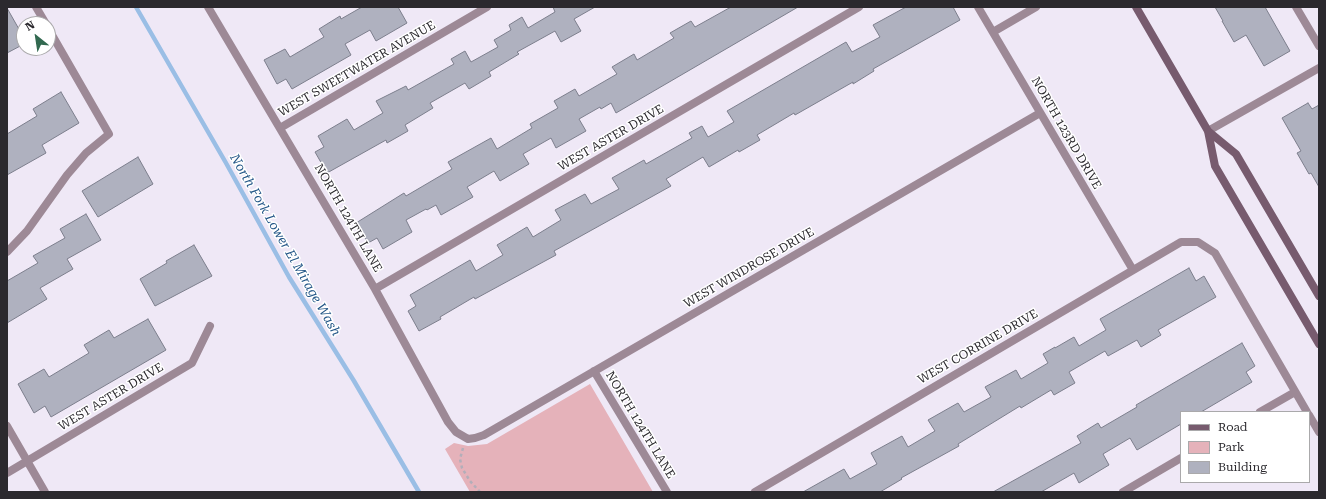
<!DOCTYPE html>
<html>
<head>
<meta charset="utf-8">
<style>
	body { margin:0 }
	#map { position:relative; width:1326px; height:499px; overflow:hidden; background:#efe8f6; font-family:"Roboto Serif",serif }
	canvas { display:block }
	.frame { position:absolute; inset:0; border:8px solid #2b292e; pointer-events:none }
	.legend { position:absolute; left:1180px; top:411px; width:130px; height:72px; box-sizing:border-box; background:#fff; border:1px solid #aaa9ab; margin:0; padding:5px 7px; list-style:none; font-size:12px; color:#2b292e }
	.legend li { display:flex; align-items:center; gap:8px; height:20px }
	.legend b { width:20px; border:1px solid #aaa9ab }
	.north { position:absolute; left:16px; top:16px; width:40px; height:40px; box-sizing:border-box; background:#fff; border:1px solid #aaa9ab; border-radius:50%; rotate:330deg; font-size:11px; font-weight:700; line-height:16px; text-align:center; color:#2b292e }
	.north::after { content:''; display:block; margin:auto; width:14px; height:18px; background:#326950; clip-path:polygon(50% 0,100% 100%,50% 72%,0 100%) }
</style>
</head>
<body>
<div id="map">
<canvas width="1326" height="499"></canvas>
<div class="frame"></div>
<ul class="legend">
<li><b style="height:5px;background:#775b6e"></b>Road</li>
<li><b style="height:11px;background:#e5b2ba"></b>Park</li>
<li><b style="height:11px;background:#afb1bf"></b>Building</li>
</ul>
<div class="north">N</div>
</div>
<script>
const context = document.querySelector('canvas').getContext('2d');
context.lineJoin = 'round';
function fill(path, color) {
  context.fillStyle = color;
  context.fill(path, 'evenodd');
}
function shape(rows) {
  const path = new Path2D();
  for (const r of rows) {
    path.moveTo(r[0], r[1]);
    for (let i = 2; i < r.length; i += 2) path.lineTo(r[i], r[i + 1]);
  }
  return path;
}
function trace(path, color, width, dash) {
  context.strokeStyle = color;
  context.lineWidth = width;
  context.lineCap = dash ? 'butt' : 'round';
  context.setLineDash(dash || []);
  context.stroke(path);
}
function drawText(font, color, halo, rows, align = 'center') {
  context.font = font + ' "Roboto Serif",serif';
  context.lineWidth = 3;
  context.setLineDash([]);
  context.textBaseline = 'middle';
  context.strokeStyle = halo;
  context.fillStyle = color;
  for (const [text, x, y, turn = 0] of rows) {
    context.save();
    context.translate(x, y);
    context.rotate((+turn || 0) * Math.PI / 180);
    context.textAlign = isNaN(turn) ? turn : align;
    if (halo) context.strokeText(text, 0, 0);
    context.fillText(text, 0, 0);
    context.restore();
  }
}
fill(shape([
	[590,384,653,492,470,492,445,449,454,443,468,446,487,444]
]), '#e5b2ba');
trace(shape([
	[136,7,226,163,289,277,354,381,419,492]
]), '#9abee5', 4.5);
const building = shape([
	[362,7,398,7,407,23,376,41,370,30,345,44,351,55,292,89,286,79,277,84,264,60,285,49,290,57,324,37,319,29,340,16,341,19,362,7],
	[553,7,595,7,574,19,581,31,561,42,555,31,517,52,519,54,489,72,491,76,469,89,465,83,430,103,433,108,405,125,408,131,387,143,386,140,327,173,315,152,324,147,318,136,347,119,354,130,383,113,376,101,406,86,408,90,454,64,451,59,465,51,471,62,498,47,494,40,511,30,509,25,522,17,528,28,555,12,553,7],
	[731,7,798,7,616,113,611,103,601,109,600,107,579,119,586,131,556,148,551,138,523,154,529,164,500,181,494,171,467,187,473,197,441,215,436,205,427,210,426,209,406,220,412,232,383,249,377,238,368,243,356,223,404,193,406,196,452,169,448,162,491,138,497,149,532,128,530,124,558,108,554,101,575,89,579,96,617,74,612,67,634,54,637,60,674,38,670,33,691,21,695,27,731,7],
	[906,7,953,7,960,20,873,69,874,71,853,84,853,82,795,115,794,113,757,135,760,140,739,152,738,150,709,167,703,157,666,179,671,186,554,251,556,255,475,299,474,297,440,317,441,319,419,331,408,311,416,306,410,295,470,260,476,271,503,255,497,245,527,227,533,237,561,220,555,210,585,194,591,204,619,189,612,178,644,160,646,164,692,138,689,133,702,126,708,137,734,122,727,111,846,42,852,52,880,37,873,25,906,7],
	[1215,7,1265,7,1290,51,1264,66,1246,35,1234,42,1222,21,1223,21,1215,7],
	[7,8,24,38,24,44,7,53,7,8],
	[61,92,79,123,42,145,46,153,7,175,7,134,37,116,33,109,61,92],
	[1308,103,1312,109,1319,105,1319,187,1311,173,1309,174,1297,153,1301,151,1282,118,1308,103],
	[138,157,153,184,98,217,82,191,138,157],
	[86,214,101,240,67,259,73,269,40,288,47,299,7,323,7,281,38,263,33,256,65,238,60,229,86,214],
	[194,245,212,276,155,306,140,279,167,263,166,261,194,245],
	[1189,268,1196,281,1204,276,1216,297,1158,330,1161,335,1141,347,1137,340,1108,356,1105,351,1069,372,1075,383,1054,395,1051,390,1021,408,1020,406,958,444,959,446,901,478,902,479,880,492,803,492,844,469,850,479,877,464,871,453,902,436,908,447,935,431,928,420,958,403,964,412,991,397,985,387,1016,370,1021,379,1048,363,1043,354,1055,347,1055,348,1074,337,1079,346,1106,330,1100,319,1189,268],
	[148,319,166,350,51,417,45,406,34,413,18,384,44,369,49,377,89,353,84,345,109,330,114,338,148,319],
	[1242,343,1255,366,1246,372,1252,382,1201,412,1181,412,1181,424,1137,450,1130,438,1103,454,1109,465,1079,483,1074,473,1041,492,993,492,1081,443,1077,436,1098,423,1101,428,1137,407,1136,405,1242,343]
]);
fill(building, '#afb1bf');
trace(building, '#7c7e8c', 1);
trace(shape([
	[463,448,460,459,462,468,470,481,480,492]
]), '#b3aeb9', 2.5, [3, 3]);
trace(shape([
	[36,7,46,24],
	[208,7,375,289,448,422,456,432,468,439,475,438,484,435,1040,113],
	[978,7,1133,270],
	[1296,7,1319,46],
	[993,32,1036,7],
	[280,128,487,7],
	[1208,131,1319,68],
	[7,252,27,231,67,175,86,153,109,134,48,28],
	[375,289,859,7],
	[594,371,667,492],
	[1260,412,1295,392],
	[1309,415,1319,432],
	[7,426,45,492],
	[7,473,192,363,210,326],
	[755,492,1181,242,1198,242,1215,253,1307,412],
	[1123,492,1181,458]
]), '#9d8996', 8);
trace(shape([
	[1136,7,1208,131,1215,166,1319,344],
	[1208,131,1236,154,1319,296]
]), '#775b6e', 8);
drawText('12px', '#2b292e', '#fff', [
	["WEST SWEETWATER AVENUE",357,69,-30],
	["NORTH 123RD DRIVE",1066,133,60],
	["WEST ASTER DRIVE",611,138,-30],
	["NORTH 124TH LANE",348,218,60],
	["WEST WINDROSE DRIVE",749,268,-30],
	["WEST CORRINE DRIVE",978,347,-30],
	["WEST ASTER DRIVE",111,397,-31],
	["NORTH 124TH LANE",640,425,59]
]);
drawText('italic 13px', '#235687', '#fff', [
	["North Fork Lower El Mirage Wash",285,245,60]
]);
</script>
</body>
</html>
